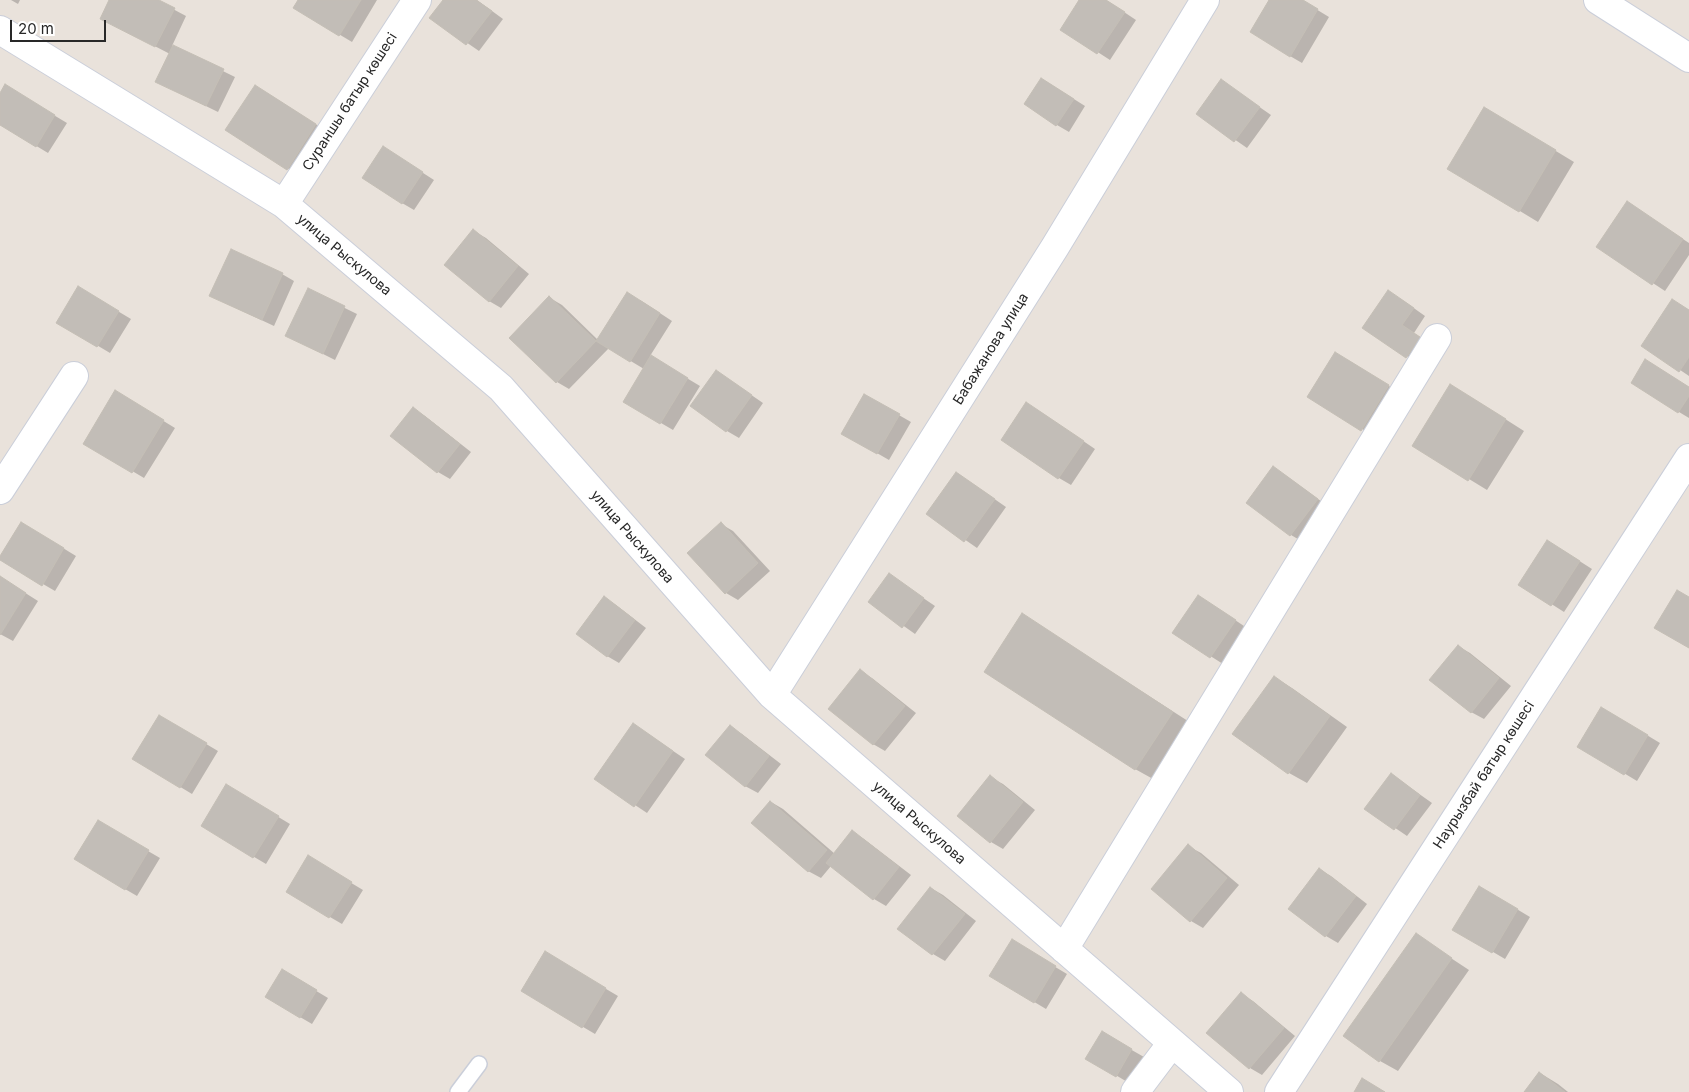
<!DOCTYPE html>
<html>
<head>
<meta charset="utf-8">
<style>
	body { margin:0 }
	#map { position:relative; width:1689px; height:1092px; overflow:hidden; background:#e9e2db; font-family:Inter,sans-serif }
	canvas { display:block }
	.scale { position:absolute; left:10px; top:20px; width:96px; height:22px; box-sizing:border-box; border:2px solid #282828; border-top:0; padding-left:6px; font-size:15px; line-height:18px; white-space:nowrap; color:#282828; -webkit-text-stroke:4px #fff; paint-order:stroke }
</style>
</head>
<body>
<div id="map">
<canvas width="1689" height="1092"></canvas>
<div class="scale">20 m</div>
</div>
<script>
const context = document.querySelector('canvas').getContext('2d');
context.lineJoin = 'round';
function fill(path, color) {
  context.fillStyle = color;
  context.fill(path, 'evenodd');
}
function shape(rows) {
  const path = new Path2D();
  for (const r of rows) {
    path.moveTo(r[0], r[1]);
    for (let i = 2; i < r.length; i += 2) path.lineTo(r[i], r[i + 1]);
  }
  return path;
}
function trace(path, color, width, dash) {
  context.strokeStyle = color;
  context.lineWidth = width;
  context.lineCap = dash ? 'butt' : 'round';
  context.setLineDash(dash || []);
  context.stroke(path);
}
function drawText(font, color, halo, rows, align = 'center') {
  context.font = font + ' Inter,sans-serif';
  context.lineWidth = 4;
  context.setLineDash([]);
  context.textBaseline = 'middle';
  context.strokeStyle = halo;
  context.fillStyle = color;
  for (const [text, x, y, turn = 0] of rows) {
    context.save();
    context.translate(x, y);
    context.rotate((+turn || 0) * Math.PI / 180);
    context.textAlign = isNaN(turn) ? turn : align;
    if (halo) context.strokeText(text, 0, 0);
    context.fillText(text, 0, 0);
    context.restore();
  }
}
fill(shape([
	[11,0,20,0,18,4],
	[111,0,156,0,186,16,172,46,235,77,218,112,169,88,170,54,114,25],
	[300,0,377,0,352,42,295,8],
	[444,0,477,0,503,19,479,51,431,18],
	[1081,0,1106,0,1136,20,1110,60,1062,29],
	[1271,0,1301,0,1329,17,1302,63,1290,56],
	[1042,79,1085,106,1069,132,1057,125],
	[1222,81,1271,115,1247,148,1198,114],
	[17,93,67,123,48,153,0,124,0,95],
	[267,93,328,132,300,176,227,130],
	[1503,119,1574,162,1538,222,1449,168],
	[395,155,434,180,414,210,402,203],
	[1639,210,1689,243,1689,255,1665,291,1598,247],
	[474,231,486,238,529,274,501,308,489,301],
	[282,274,294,281,274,326,223,302],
	[79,288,131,319,110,353,58,322],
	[308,290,357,314,335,360,299,342],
	[550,298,562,305,598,340,640,300,672,321,650,356,700,386,673,430,625,402,644,369,609,348,569,389,557,382],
	[1401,299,1425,316,1414,333,1431,345,1419,364,1364,328],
	[1689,311,1689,376,1643,345],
	[1348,360,1400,393,1374,436,1362,429],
	[728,379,763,403,739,438,727,431],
	[1633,382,1689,388,1689,418,1679,412],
	[116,392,175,428,144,478,85,443],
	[864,395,911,422,889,460,842,433],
	[1469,396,1524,431,1487,490,1469,479],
	[413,409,425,416,471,452,450,479,438,472,392,436],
	[1039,411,1095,449,1071,485,1059,478],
	[1273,468,1285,475,1329,507,1303,542,1291,535,1247,503],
	[957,473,1006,507,977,548,928,514],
	[22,523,76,556,55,591,0,559],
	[721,524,733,531,770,571,738,600,726,593],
	[1559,548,1592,569,1564,612,1520,584],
	[889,575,935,606,915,634,870,602],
	[0,577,38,601,13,641,0,634],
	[1199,596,1247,628,1223,664,1174,633],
	[604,598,616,605,646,628,619,663,607,656],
	[1023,615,1191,723,1153,779,1135,769],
	[1458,646,1470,653,1511,686,1484,719,1471,712],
	[860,671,872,678,916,713,885,751,873,744],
	[1274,677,1292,688,1347,727,1307,783,1289,773],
	[1602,708,1660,743,1637,781,1579,746],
	[159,716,218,751,192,794,134,759],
	[730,727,742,734,781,764,758,793,745,786],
	[645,732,685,759,647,813,596,779],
	[1391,774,1432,803,1407,836,1366,808],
	[990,777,1003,784,1035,810,1003,849,991,842],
	[227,786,290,824,266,864,202,826],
	[771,802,783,809,835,854,852,832,864,839,911,875,886,906,874,899,831,866,821,878,808,871],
	[98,822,160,858,137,896,125,889],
	[1188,846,1201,853,1239,885,1203,928,1191,921],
	[308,857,363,890,342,924,287,892],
	[1319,869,1331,876,1367,904,1338,943,1326,936],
	[1480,887,1530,917,1505,959,1454,929],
	[931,888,943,895,976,921,945,961,933,954,899,928],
	[1416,935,1469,970,1398,1071,1380,1061],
	[1012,941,1067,974,1046,1009,991,976],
	[557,960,618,996,595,1034,522,991],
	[283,971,328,998,312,1024,300,1017],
	[1241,994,1253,1001,1295,1036,1262,1075,1250,1068,1208,1033],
	[1102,1033,1144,1057,1129,1083,1087,1058],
	[1540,1073,1558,1084,1568,1092,1525,1092]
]), '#0003');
const building = shape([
	[109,0,159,0,175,8,155,47,100,19,109,0],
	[298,0,361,0,339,36,293,8,298,0],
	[443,0,476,0,492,11,466,45,429,18,443,0],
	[1079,0,1106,0,1125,12,1097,54,1060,30,1079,0],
	[1269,0,1303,0,1318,9,1290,57,1250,32,1269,0],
	[173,45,224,69,206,106,155,82,173,45],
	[1041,78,1074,99,1056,126,1024,104,1041,78],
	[1221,79,1260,107,1234,142,1196,114,1221,79],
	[5,84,55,115,36,147,0,125,0,93,5,84],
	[255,85,316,124,287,170,225,130,255,85],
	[1484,107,1556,150,1519,212,1447,169,1484,107],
	[383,146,423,172,402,204,362,178,383,146],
	[1627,201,1683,239,1652,285,1596,247,1627,201],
	[473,229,518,266,489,302,444,265,473,229],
	[231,249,283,273,262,320,209,296,231,249],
	[78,286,119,311,97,347,56,323,78,286],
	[308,288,345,306,323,354,285,336,308,288],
	[1388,290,1414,308,1402,325,1420,337,1406,358,1362,328,1388,290],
	[627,292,660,313,630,362,596,341,627,292],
	[549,296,596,341,556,383,509,338,549,296],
	[1672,299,1689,310,1689,357,1679,372,1641,346,1672,299],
	[1335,352,1389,385,1361,431,1307,397,1335,352],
	[651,355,688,378,660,424,623,402,651,355],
	[1645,359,1689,387,1689,396,1678,413,1631,383,1645,359],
	[716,370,752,395,726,432,690,406,716,370],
	[1450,384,1506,419,1468,481,1412,446,1450,384],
	[115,390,164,420,132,473,83,444,115,390],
	[864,394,900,414,877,454,841,434,864,394],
	[1026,402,1084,441,1058,479,1001,440,1026,402],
	[413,407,460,444,437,473,390,436,413,407],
	[1273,466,1318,499,1290,536,1246,503,1273,466],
	[956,472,995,499,964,542,926,514,956,472],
	[21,522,64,548,42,586,0,560,0,556,21,522],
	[721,522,758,563,725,594,687,553,721,522],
	[1547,540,1580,561,1551,606,1518,585,1547,540],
	[889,573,924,598,902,628,868,602,889,573],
	[0,576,26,593,0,635,0,576],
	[1677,590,1689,597,1689,648,1654,628,1677,590],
	[1198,595,1236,620,1210,658,1172,633,1198,595],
	[604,596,635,620,607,657,576,634,604,596],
	[1022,613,1173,712,1135,770,984,672,1022,613],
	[1458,645,1499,678,1471,713,1429,680,1458,645],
	[860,669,905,706,873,745,828,709,860,669],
	[1274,676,1330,716,1288,774,1232,734,1274,676],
	[1601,707,1648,735,1624,775,1577,747,1601,707],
	[159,715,207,743,180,788,132,759,159,715],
	[633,723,673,751,634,807,594,779,633,723],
	[730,725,769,756,745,787,705,755,730,725],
	[1391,773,1420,795,1394,830,1364,809,1391,773],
	[990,775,1023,802,990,843,957,816,990,775],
	[226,784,279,816,253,858,201,826,226,784],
	[770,801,827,850,808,872,751,823,770,801],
	[98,820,149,850,125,890,74,859,98,820],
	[852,830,899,867,873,900,826,863,852,830],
	[1188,844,1227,878,1190,922,1151,889,1188,844],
	[308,855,352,882,329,918,286,892,308,855],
	[1319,868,1356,896,1325,937,1288,909,1319,868],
	[1479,886,1518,909,1492,953,1452,930,1479,886],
	[930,887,965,914,932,955,897,929,930,887],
	[1416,933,1452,958,1379,1062,1343,1036,1416,933],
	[1012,939,1056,966,1034,1003,989,976,1012,939],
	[545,951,606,988,582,1028,521,991,545,951],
	[282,969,317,990,300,1018,265,997,282,969],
	[1241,992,1284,1028,1249,1069,1206,1033,1241,992],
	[1102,1031,1132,1049,1116,1077,1085,1059,1102,1031],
	[1539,1072,1565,1092,1524,1092,1539,1072],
	[1362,1078,1385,1092,1354,1092,1362,1078]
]);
fill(building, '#c2bdb7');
trace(building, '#c4beb5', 1);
const service = shape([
	[458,1092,479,1064]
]);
const minor = shape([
	[1598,0,1689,58],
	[0,30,284,204,501,388,772,695,1229,1092],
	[284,204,417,0],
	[0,490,74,376],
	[772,695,1055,247,1205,0],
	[1064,949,1437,338],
	[1135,1092,1172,1043],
	[1279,1092,1689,458]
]);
trace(service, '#caced9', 18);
trace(minor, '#caced9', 30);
trace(service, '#fff', 15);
trace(minor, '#fff', 28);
drawText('14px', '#282828', '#fff', [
	["Сураншы батыр көшесі",350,102,-57],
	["улица Рыскулова",344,255,40],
	["Бабажанова улица",991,349,-58],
	["улица Рыскулова",632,537,49],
	["Наурызбай батыр көшесі",1484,775,-57],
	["улица Рыскулова",919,823,41]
]);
</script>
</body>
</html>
